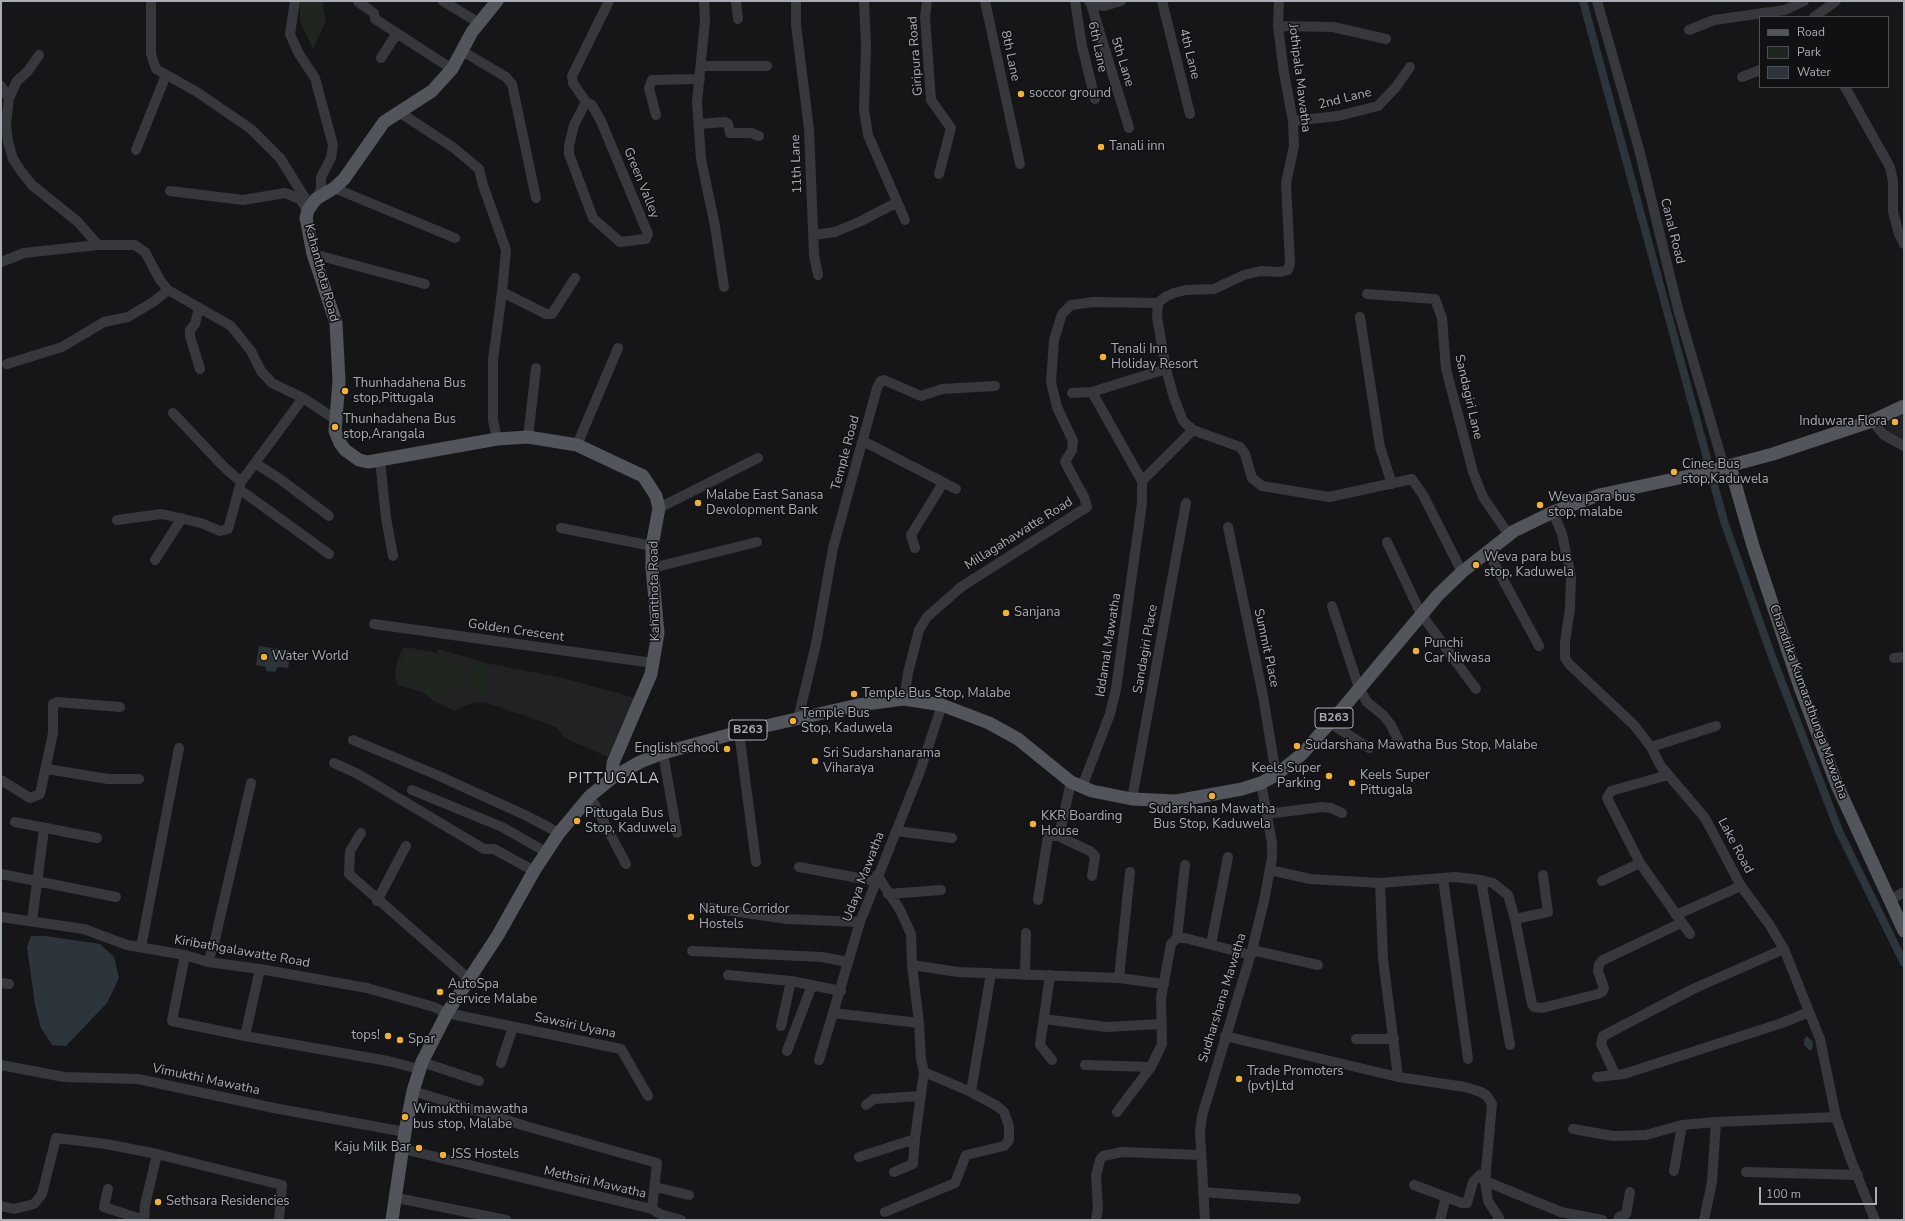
<!DOCTYPE html>
<html>
<head>
<meta charset="utf-8">
<style>
	body { margin:0 }
	#map { position:relative; width:1905px; height:1221px; overflow:hidden; background:#161618; font-family:"Nunito Sans",sans-serif }
	canvas { display:block }
	.frame { position:absolute; inset:0; border:2px solid #a8adb8; pointer-events:none }
	.legend { position:absolute; left:1759px; top:16px; width:130px; height:72px; box-sizing:border-box; background:#111113; border:1px solid #4d4f55; margin:0; padding:5px 7px; list-style:none; font-size:12px; color:#a8adb8 }
	.legend li { display:flex; align-items:center; gap:8px; height:20px }
	.legend b { width:20px; border:1px solid #4d4f55 }
	.scale { position:absolute; left:1759px; top:1187px; width:118px; height:18px; box-sizing:border-box; border:2px solid #a8adb8; border-top:0; padding-left:5px; font-size:12px; line-height:14px; white-space:nowrap; color:#a8adb8; -webkit-text-stroke:3px #111113; paint-order:stroke }
</style>
</head>
<body>
<div id="map">
<canvas width="1905" height="1221"></canvas>
<div class="frame"></div>
<ul class="legend">
<li><b style="height:5px;background:#53555c"></b>Road</li>
<li><b style="height:11px;background:#1e261f"></b>Park</li>
<li><b style="height:11px;background:#2c353c"></b>Water</li>
</ul>
<div class="scale">100 m</div>
</div>
<script>
const context = document.querySelector('canvas').getContext('2d');
context.lineJoin = 'round';
function fill(path, color) {
  context.fillStyle = color;
  context.fill(path, 'evenodd');
}
function shape(rows) {
  const path = new Path2D();
  for (const r of rows) {
    path.moveTo(r[0], r[1]);
    for (let i = 2; i < r.length; i += 2) path.lineTo(r[i], r[i + 1]);
  }
  return path;
}
function trace(path, color, width, dash) {
  context.strokeStyle = color;
  context.lineWidth = width;
  context.lineCap = dash ? 'butt' : 'round';
  context.setLineDash(dash || []);
  context.stroke(path);
}
function drawText(font, color, halo, rows, align = 'center') {
  context.font = font + ' "Nunito Sans",sans-serif';
  context.lineWidth = 3;
  context.setLineDash([]);
  context.textBaseline = 'middle';
  context.strokeStyle = halo;
  context.fillStyle = color;
  for (const [text, x, y, turn = 0] of rows) {
    context.save();
    context.translate(x, y);
    context.rotate((+turn || 0) * Math.PI / 180);
    context.textAlign = isNaN(turn) ? turn : align;
    if (halo) context.strokeText(text, 0, 0);
    context.fillText(text, 0, 0);
    context.restore();
  }
}
fill(shape([
	[1904,411,1904,439,1902,440,1888,432,1883,421],
	[406,647,437,653,438,649,486,663,563,678,636,698,625,718,610,758,565,738,557,728,538,720,487,703,474,702,454,711,434,701,422,692,397,685,395,672,397,662,402,649]
]), '#222225');
fill(shape([
	[300,1,322,1,326,21,313,49,300,21],
	[407,650,463,663,465,670,461,689,457,694,443,694,440,698,435,697,423,688,409,685,399,675,401,661],
	[473,663,491,667,484,695,466,691]
]), '#1e261f');
fill(shape([
	[259,646,291,651,288,668,278,667,275,672,266,671,266,667,256,665],
	[31,936,45,936,100,944,114,957,119,978,107,1003,66,1046,52,1045,41,1028,35,1005,27,947],
	[1807,1036,1813,1042,1812,1050,1809,1050,1804,1045,1804,1039]
]), '#2c353c');
trace(shape([
	[1583,1,1724,521,1771,654,1839,831,1904,963]
]), '#2c353c', 8);
trace(shape([
	[151,1,151,54,156,69,197,92,251,129,280,158,305,198,312,204],
	[295,1,290,34,299,54,315,78,333,145,331,158,321,177,321,189,316,199],
	[443,1,479,23],
	[704,1,705,20,697,102,701,159,715,226,724,287],
	[736,1,738,19],
	[796,1,796,25,809,129,814,255,818,275],
	[864,1,866,46,864,110,868,135,905,220],
	[927,1,925,17,931,100,951,128,939,174],
	[985,1,1020,164],
	[1075,1,1082,46,1095,99],
	[1089,1,1091,4,1104,6,1121,1],
	[1162,1,1190,114],
	[1597,1,1639,149,1678,309,1724,467],
	[358,2,374,13,375,19,452,69],
	[1091,4,1129,128],
	[1814,17,1836,1],
	[1278,26,1333,27,1386,39],
	[1689,30,1714,20,1785,10,1804,1],
	[462,51,506,77,512,84,536,198],
	[381,58,397,33],
	[701,66,767,66],
	[1742,77,1760,70],
	[1,86,9,98,6,124,8,142,13,159,21,171,32,185,78,222,98,245],
	[1845,87,1890,167,1893,181,1893,212,1899,234,1904,244],
	[9,98,17,81,28,71,39,55],
	[586,102,574,125,569,146,569,154,593,218,620,242,646,239,648,234,601,121,592,105,586,102,573,83,572,76,609,1],
	[399,112,454,148,479,169,483,185,506,250,502,292,493,360,493,420,497,439],
	[656,115,649,88,652,80,700,79],
	[1293,121,1338,116,1378,106,1396,87,1410,67],
	[699,124,725,122,728,124,730,133,751,133,759,136],
	[136,150,166,75],
	[334,188,455,238],
	[170,191,243,200,285,193,300,199,306,208],
	[813,235,835,232,859,222,896,203],
	[313,254,425,284],
	[1,262,24,253,98,245,135,245,145,252,160,280,168,290,231,326,251,351,261,371,272,383,303,398,335,419],
	[502,292,546,314,552,314,575,278],
	[1367,294,1435,299,1442,318,1446,369,1473,472,1483,497,1509,535],
	[199,308,195,324,190,330,190,336,200,369],
	[1360,317,1380,447,1392,484],
	[7,364,62,347,104,322,128,317,153,302,168,290],
	[1092,392,1142,481],
	[1072,393,1092,392,1166,369],
	[303,398,255,463,280,479,329,516],
	[173,413,223,466,241,482],
	[1872,421,1884,435,1904,446],
	[1193,430,1240,447,1245,454,1252,478,1262,486,1329,497,1412,479,1423,495,1462,572],
	[528,437,536,368],
	[863,441,956,489],
	[577,445,618,348],
	[380,460,386,518,393,556],
	[239,489,329,554],
	[659,508,758,458],
	[1553,512,1562,534,1571,577,1570,608,1565,642,1565,658,1569,664,1634,725,1651,747,1660,765,1705,818,1741,886,1769,924,1784,949,1820,1039,1836,1117,1851,1160,1875,1220],
	[117,520,162,514,201,523,220,531,228,529,241,482,255,463],
	[1228,527,1263,696,1276,775],
	[561,528,652,546],
	[1387,542,1421,614,1476,689],
	[915,548,911,535,943,483],
	[1488,552,1539,646],
	[155,560,182,518],
	[652,568,757,542],
	[1332,606,1359,688,1367,702,1383,715,1391,725,1399,742],
	[374,624,653,663],
	[1894,658,1904,657],
	[904,699,908,673,919,630,927,617,961,587,1087,507,1084,497,1065,462,1072,450,1073,441,1057,407,1051,382,1054,340,1062,314,1071,305,1093,302,1158,303],
	[798,719,816,644,833,548,877,388,881,381,884,380,921,396,942,389,995,386],
	[1330,723,1369,748],
	[739,732,756,862],
	[353,740,437,775,527,816,559,833],
	[1651,747,1716,726],
	[663,753,677,833],
	[334,763,358,774,484,849,494,849,534,871],
	[47,769,108,779,139,779],
	[1668,775,1611,791,1607,798,1640,863,1690,934],
	[1,780,30,798,40,794,53,733,53,704,57,702,120,707],
	[1082,787,1110,714,1116,689,1142,503,1142,481,1193,430,1183,421,1174,398,1166,369,1157,317,1158,303,1165,297,1174,293,1186,290,1214,289,1244,275,1261,271,1280,272,1288,270,1290,263,1286,183,1294,146,1293,121,1284,73,1278,26,1279,1],
	[412,790,502,827,546,852],
	[590,796,626,864],
	[1132,799,1186,503],
	[1267,814,1322,807,1331,808,1342,813],
	[15,822,97,838],
	[896,831,952,838],
	[361,833,350,851,349,874,469,979],
	[1059,836,1064,839,1090,851,1095,856,1092,876],
	[799,867,875,881],
	[1270,870,1310,879,1380,883,1455,877,1481,880,1493,883,1508,895,1515,919,1532,1004,1534,1007,1542,1008,1598,994,1602,992,1604,988,1598,971,1599,964,1603,960,1681,923],
	[1,874,116,897],
	[877,875,900,910,911,934,912,965,919,1023,921,1059,924,1072,915,1139,913,1164,894,1172],
	[1443,878,1468,1059],
	[1481,880,1510,1045],
	[1602,881,1640,863],
	[1380,883,1383,959,1398,1077],
	[888,894,941,890],
	[1038,900,1048,836,1059,836,1071,782],
	[1890,900,1904,892],
	[377,901,406,846],
	[704,907,787,919,860,922],
	[1676,915,1741,886],
	[1,917,84,929,127,945,185,955,208,962,260,969,367,988,434,1007,447,1013,621,1049,648,1096],
	[1515,919,1548,912,1543,875],
	[32,921,44,829],
	[1177,938,1185,938,1251,955],
	[1211,944,1228,857],
	[141,947,179,748],
	[1252,950,1318,965],
	[692,951,822,957,848,962],
	[185,955,172,1021,245,1036],
	[208,962,214,944,251,783],
	[912,965,958,972,1119,978,1164,984],
	[260,969,245,1036,388,1061,419,1069],
	[728,975,791,981,841,991],
	[1025,975,1026,933],
	[1050,975,1040,1045,1052,1060],
	[1119,978,1130,872],
	[1,983,9,984],
	[833,1013,919,1023],
	[1044,1019,1106,1027,1161,1024],
	[781,1026,791,981],
	[1225,1036,1398,1077,1465,1087,1481,1092,1487,1096,1492,1104,1485,1181,1488,1201,1499,1218],
	[1356,1039,1394,1039],
	[787,1051,812,985],
	[819,1060,860,922,919,774,942,705],
	[422,1062,479,1081],
	[501,1063,513,1027],
	[1,1065,64,1077,138,1079,274,1108,405,1132],
	[1085,1065,1151,1067],
	[1615,1074,1601,1044,1603,1036,1693,989,1784,949],
	[1597,1077,1624,1074,1782,1023,1809,1012],
	[971,1092,991,973],
	[866,1105,874,1099,920,1096],
	[1117,1112,1151,1067,1162,1044,1161,998,1171,944,1177,938,1185,865],
	[1573,1129,1613,1136,1646,1135,1682,1125,1716,1122,1836,1117],
	[403,1149,652,1209,657,1163,529,1127,413,1091],
	[859,1157,915,1139],
	[1674,1171,1682,1125],
	[1746,1172,1858,1175],
	[1485,1181,1561,1212,1602,1220],
	[1414,1185,1462,1203,1467,1203,1473,1182,1480,1175,1486,1173],
	[655,1187,689,1195],
	[108,1189,104,1207,144,1220],
	[1203,1192,1296,1199],
	[397,1198,506,1220],
	[1,1206,14,1209,34,1204,42,1194,56,1138,106,1144,157,1154],
	[652,1209,660,1214,681,1220],
	[885,1212,955,1183,966,1155,1004,1146,1009,1140,1009,1126,1004,1112,997,1106,971,1092,924,1072],
	[144,1220,145,1205,157,1154,282,1185,279,1220],
	[1096,1220,1098,1208,1096,1176,1100,1160,1103,1156,1122,1152,1201,1155],
	[1205,1220,1200,1132,1202,1116,1252,950,1264,901,1272,858,1272,843,1261,783],
	[1440,1220,1446,1197],
	[1618,1220,1619,1217,1626,1214,1630,1192],
	[1704,1220,1712,1182,1716,1122]
]), '#37383d', 10);
trace(shape([
	[497,1,472,32,452,69,432,91,384,122,344,179,334,188,316,199,308,210,306,218,313,254,336,323,339,381,335,431,340,443,345,450,359,460,368,462,497,439,528,437,577,445,643,476,656,496,659,508,652,546,652,568,658,633,651,674,613,763,612,778],
	[1730,466,1753,546,1800,687,1837,785,1904,931],
	[392,1220,405,1132,413,1091,422,1062,447,1013,498,935,534,871,559,833,590,796,612,778,640,762,663,753,739,732,858,705,904,699,942,705,989,723,1018,739,1071,782,1092,791,1132,799,1176,801,1242,789,1261,783,1276,775,1302,754,1343,708,1438,595,1462,572,1514,531,1553,512,1599,495,1698,474,1773,454,1872,421,1904,406]
]), '#53555c', 13);
for (const [x, y, r, color] of [
	[1021,94,4,"#f2b134"],
	[1101,147,4,"#f2b134"],
	[1103,357,4,"#f2b134"],
	[345,391,4,"#f2b134"],
	[1895,422,4,"#f2b134"],
	[335,427,4,"#f2b134"],
	[1674,472,4,"#f2b134"],
	[698,503,4,"#f2b134"],
	[1540,505,4,"#f2b134"],
	[1476,565,4,"#f2b134"],
	[1006,613,4,"#f2b134"],
	[1416,651,4,"#f2b134"],
	[264,657,4,"#f2b134"],
	[854,694,4,"#f2b134"],
	[793,721,4,"#f2b134"],
	[1297,746,4,"#f2b134"],
	[727,749,4,"#f2b134"],
	[815,761,4,"#f2b134"],
	[1329,776,4,"#f2b134"],
	[1352,783,4,"#f2b134"],
	[1212,796,4,"#f2b134"],
	[577,821,4,"#f2b134"],
	[1033,824,4,"#f2b134"],
	[691,917,4,"#f2b134"],
	[440,992,4,"#f2b134"],
	[388,1036,4,"#f2b134"],
	[400,1040,4,"#f2b134"],
	[1239,1079,4,"#f2b134"],
	[405,1117,4,"#f2b134"],
	[419,1148,4,"#f2b134"],
	[443,1155,4,"#f2b134"],
	[158,1202,4,"#f2b134"]
]) {
  const dot = new Path2D();
  dot.arc(x, y, r, 0, 2 * Math.PI);
  context.fillStyle = color;
  context.fill(dot);
  trace(dot, '#111113', 1.5);
}
for (const [x, y, w] of [
	[1334,718,38],
	[748,730,38]
]) {
  const box = new Path2D();
  box.roundRect(x - w / 2, y - 10, w, 20, 3);
  context.fillStyle = '#111113';
  context.fill(box);
  trace(box, '#a8adb8', 1);
}
drawText('bold 12px', '#a8adb8', null, [
	["B263",1334,718],
	["B263",748,730]
]);
drawText('13px', '#a8adb8', '#111113', [
	["6th Lane",1097,47,78],
	["4th Lane",1189,54,76],
	["Giripura Road",916,56,-94],
	["8th Lane",1010,56,78],
	["5th Lane",1122,62,73],
	["Jothipala Mawatha",1299,78,83],
	["2nd Lane",1345,99,-14],
	["11th Lane",797,164,-92],
	["Green Valley",641,183,68],
	["Canal Road",1672,231,76],
	["Kahanthota Road",321,273,75],
	["Sandagiri Lane",1468,397,77],
	["Temple Road",846,453,-75],
	["Millagahawatte Road",1019,534,-32],
	["Kahanthota Road",655,591,-91],
	["Golden Crescent",516,631,8],
	["Iddamal Mawatha",1109,645,-81],
	["Summit Place",1266,648,78],
	["Sandagiri Place",1146,649,-80],
	["Chandrika Kumarathunga Mawatha",1808,702,70],
	["Lake Road",1735,846,62],
	["Udaya Mawatha",864,877,-69],
	["Kiribathgalawatte Road",242,952,10],
	["Sudharshana Mawatha",1223,998,-73],
	["Sawsiri Uyana",575,1026,12],
	["Vimukthi Mawatha",206,1080,12],
	["Methsiri Mawatha",595,1183,13]
]);
drawText('13px', '#a8adb8', '#111113', [
	["soccor ground",1029,94],
	["Tanali inn",1109,147],
	["Tenali Inn",1111,350],
	["Holiday Resort",1111,365],
	["Thunhadahena Bus",353,384],
	["stop,Pittugala",353,399],
	["Thunhadahena Bus",343,420],
	["stop,Arangala",343,435],
	["Induwara Flora",1887,422,"right"],
	["Cinec Bus",1682,465],
	["stop,Kaduwela",1682,480],
	["Malabe East Sanasa",706,496],
	["Devolopment Bank",706,511],
	["Weva para bus",1548,498],
	["stop, malabe",1548,513],
	["Weva para bus",1484,558],
	["stop, Kaduwela",1484,573],
	["Sanjana",1014,613],
	["Punchi",1424,644],
	["Car Niwasa",1424,659],
	["Water World",272,657],
	["Temple Bus Stop, Malabe",862,694],
	["Temple Bus",801,714],
	["Stop, Kaduwela",801,729],
	["Sudarshana Mawatha Bus Stop, Malabe",1305,746],
	["English school",719,749,"right"],
	["Sri Sudarshanarama",823,754],
	["Viharaya",823,769],
	["Keels Super",1321,769,"right"],
	["Parking",1321,784,"right"],
	["Keels Super",1360,776],
	["Pittugala",1360,791],
	["Sudarshana Mawatha",1212,810,"center"],
	["Bus Stop, Kaduwela",1212,825,"center"],
	["Pittugala Bus",585,814],
	["Stop, Kaduwela",585,829],
	["KKR Boarding",1041,817],
	["House",1041,832],
	["Nature Corridor",699,910],
	["Hostels",699,925],
	["AutoSpa",448,985],
	["Service Malabe",448,1000],
	["tops!",380,1036,"right"],
	["Spar",408,1040],
	["Trade Promoters",1247,1072],
	["(pvt)Ltd",1247,1087],
	["Wimukthi mawatha",413,1110],
	["bus stop, Malabe",413,1125],
	["Kaju Milk Bar",411,1148,"right"],
	["JSS Hostels",451,1155],
	["Sethsara Residencies",166,1202]
], 'left');
context.letterSpacing = '1px';
drawText('15px', '#c9ccd4', '#111113', [
	["PITTUGALA",614,779]
]);
context.letterSpacing = '0px';
</script>
</body>
</html>
